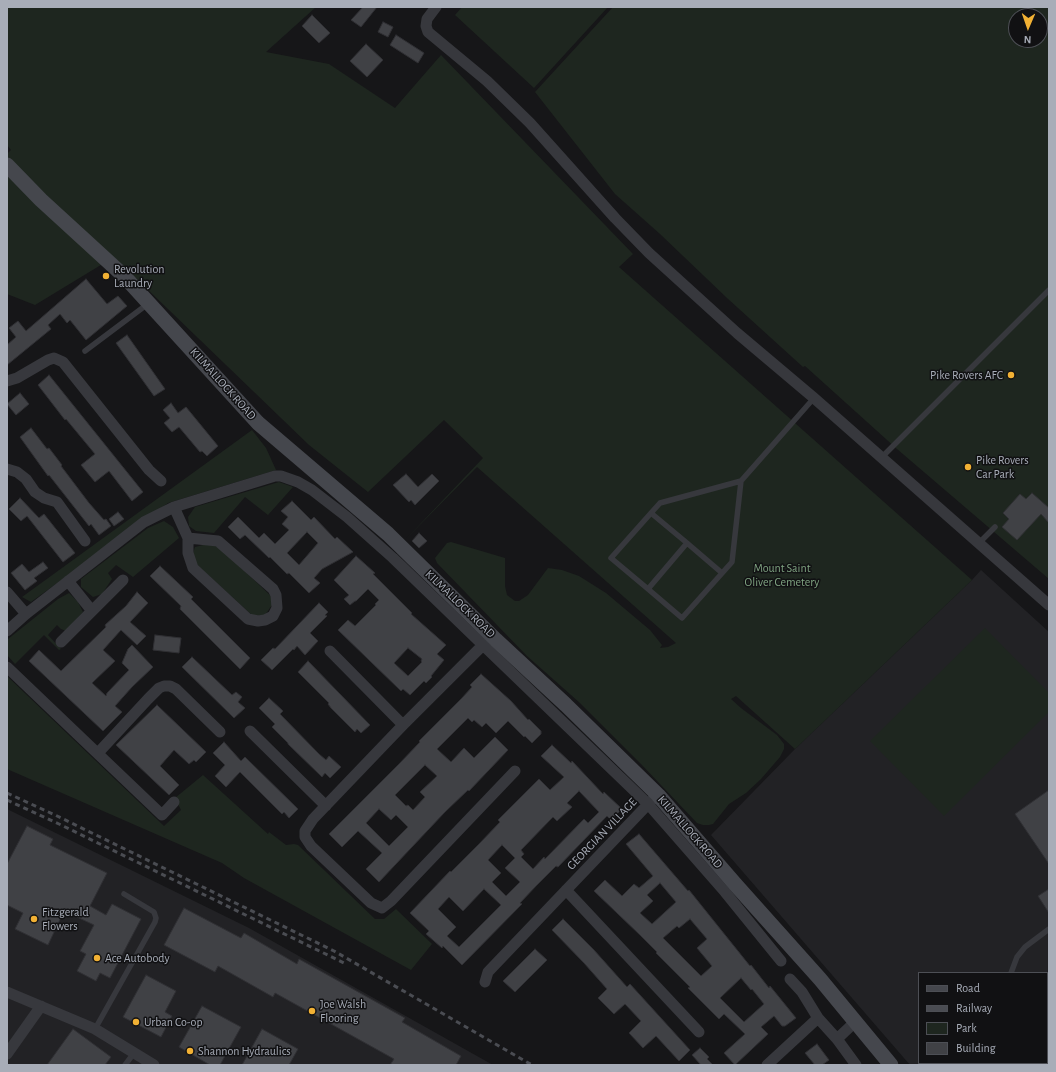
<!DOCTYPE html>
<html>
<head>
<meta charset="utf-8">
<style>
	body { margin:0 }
	#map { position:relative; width:1056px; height:1072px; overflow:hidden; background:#161618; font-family:"Alegreya Sans",sans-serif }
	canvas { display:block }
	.frame { position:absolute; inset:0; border:8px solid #a8adb8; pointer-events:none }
	.legend { position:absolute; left:918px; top:972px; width:130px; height:92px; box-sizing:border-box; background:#111113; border:1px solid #4d4f55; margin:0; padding:5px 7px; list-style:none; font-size:12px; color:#a8adb8 }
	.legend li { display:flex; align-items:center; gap:8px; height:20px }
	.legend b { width:20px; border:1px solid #4d4f55 }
	.north { position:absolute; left:1008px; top:8px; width:40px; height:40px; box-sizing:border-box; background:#111113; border:1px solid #4d4f55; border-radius:50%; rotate:182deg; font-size:11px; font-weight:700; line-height:16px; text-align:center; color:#a8adb8 }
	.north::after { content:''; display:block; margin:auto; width:14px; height:18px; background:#f2b134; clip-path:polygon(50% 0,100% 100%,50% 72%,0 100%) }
</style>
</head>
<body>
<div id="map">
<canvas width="1056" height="1072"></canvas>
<div class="frame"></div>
<ul class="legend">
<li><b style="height:5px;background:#45474d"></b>Road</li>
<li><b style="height:5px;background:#4a4c52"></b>Railway</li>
<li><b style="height:11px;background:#1e261f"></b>Park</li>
<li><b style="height:11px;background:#404145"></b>Building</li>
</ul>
<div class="north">N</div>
</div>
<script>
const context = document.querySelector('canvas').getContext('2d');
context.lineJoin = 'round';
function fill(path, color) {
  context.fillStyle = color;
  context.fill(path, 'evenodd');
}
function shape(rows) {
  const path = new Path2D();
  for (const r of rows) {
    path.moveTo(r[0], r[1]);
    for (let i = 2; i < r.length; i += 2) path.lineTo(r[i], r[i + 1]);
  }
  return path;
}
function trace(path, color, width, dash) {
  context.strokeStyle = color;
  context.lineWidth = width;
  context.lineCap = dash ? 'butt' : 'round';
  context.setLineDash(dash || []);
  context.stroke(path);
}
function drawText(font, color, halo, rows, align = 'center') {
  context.font = font + ' "Alegreya Sans",sans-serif';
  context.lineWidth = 3;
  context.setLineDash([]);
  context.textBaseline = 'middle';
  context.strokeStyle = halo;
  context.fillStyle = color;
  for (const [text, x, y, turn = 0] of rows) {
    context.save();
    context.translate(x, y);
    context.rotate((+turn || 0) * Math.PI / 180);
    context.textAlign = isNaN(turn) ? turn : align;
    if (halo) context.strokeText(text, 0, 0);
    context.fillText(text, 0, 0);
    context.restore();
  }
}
fill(shape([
	[981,570,1049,632,1049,1065,910,1065,711,835,795,749,972,580],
	[919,973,1047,973,1047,1063,919,1063],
	[7,809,249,928,493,1065,7,1065]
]), '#222225');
fill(shape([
	[7,7,316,7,266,52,329,64,395,108,441,55,633,254,619,267,972,580,795,749,736,696,731,699,741,708,777,735,784,744,784,749,780,757,761,779,746,793,729,804,713,824,709,825,703,825,697,823,641,764,580,703,527,656,437,563,435,558,447,543,451,542,505,558,505,586,507,595,515,601,519,601,528,595,548,568,562,570,579,576,606,593,650,630,662,645,660,648,668,647,676,643,477,467,405,540,483,458,444,420,368,492,309,445,114,257,35,305,7,294,7,154,11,150,7,145],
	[462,7,608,7,534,88,455,15],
	[613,7,1049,7,1049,579,897,449,805,366,803,367,727,298,660,234,615,194,535,92],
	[1016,16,1040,16,1040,40,1016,40],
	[252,430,266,448,276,470,168,503,31,602,22,597],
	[279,482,293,487,268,515,245,497,214,533,196,531,189,526,188,517,195,507],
	[164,521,173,527,179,538,133,577,116,565,108,573,112,579,102,594,93,597,81,587,81,579,148,528],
	[207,544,217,545,272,597,272,605,265,615,253,616,195,563,193,553,195,547],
	[69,593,78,602,83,612,66,631,61,629,57,625,48,635,61,649,59,650,44,635,15,664,7,655,7,642,8,639,58,599],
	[985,628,1049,693,1049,712,944,816,870,741],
	[7,676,164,826,181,810,175,798,203,775,268,834,269,832,286,845,294,844,298,845,375,919,384,919,396,909,432,944,411,970,244,878,222,863,7,769]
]), '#1e261f');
const building = shape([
	[363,7,377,7,361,27,351,20,363,7],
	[312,15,330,33,319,43,302,26,312,15],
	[383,22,393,27,388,37,378,32,383,22],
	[396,35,424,53,418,63,390,45,396,35],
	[366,44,383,60,367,77,350,61,366,44],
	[86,279,107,304,118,296,127,306,86,340,70,320,67,323,60,314,48,325,51,329,7,365,7,345,16,337,9,328,18,321,26,331,86,279],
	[127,335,165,389,154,396,116,343,127,335],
	[49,375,143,492,132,501,109,471,95,482,81,465,95,454,66,419,65,420,38,385,49,375],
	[20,393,29,404,16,415,7,404,20,393],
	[171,403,178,413,186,407,218,446,207,456,202,451,200,452,179,427,172,432,164,423,170,418,163,410,171,403],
	[31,428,47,449,49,448,62,465,61,466,89,503,104,520,106,519,111,526,99,535,91,524,89,526,49,475,48,476,20,437,31,428],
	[406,474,418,487,432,474,439,481,415,505,411,500,409,502,393,485,406,474],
	[1032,493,1049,508,1049,523,1041,514,1017,540,1002,527,1009,519,1003,513,1020,494,1026,499,1032,493],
	[20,498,39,518,44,514,75,553,63,562,27,516,21,521,9,509,20,498],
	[292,501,311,520,314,517,335,539,337,537,353,552,322,569,314,578,320,583,309,593,289,573,287,574,270,557,269,558,245,535,240,539,228,527,238,517,259,538,264,533,275,544,289,530,282,524,288,517,281,511,292,501],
	[307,532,318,543,299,565,287,553,307,532],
	[118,512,124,519,114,526,109,519,118,512],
	[419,533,427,541,419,548,412,541,419,533],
	[356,556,375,573,373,574,412,613,411,614,446,645,437,654,444,660,431,676,432,677,426,683,424,681,410,695,403,689,401,691,338,630,348,620,355,626,376,605,375,604,379,600,368,589,356,601,355,601,350,605,344,599,349,595,334,580,356,556],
	[408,648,422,659,421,661,422,662,408,676,394,663,408,648],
	[43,562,48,568,34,578,37,581,25,590,11,573,22,564,29,572,43,562],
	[160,566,193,597,191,599,250,658,240,669,180,609,181,606,150,576,160,566],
	[137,592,148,603,130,622,146,636,137,645,121,630,103,650,115,661,92,683,106,696,107,693,129,670,122,663,128,649,132,645,153,667,132,687,115,706,122,712,103,731,29,661,39,650,61,671,106,627,105,625,126,606,137,592],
	[319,603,328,612,325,615,327,616,310,633,318,641,305,655,297,646,294,650,293,649,272,670,261,660,273,648,275,649,319,603],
	[155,635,181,638,179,653,153,650,155,635],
	[192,657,232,695,236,692,242,697,238,702,245,708,234,718,182,667,192,657],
	[308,661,370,725,361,733,357,729,355,732,331,708,328,704,329,703,298,672,308,661],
	[481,674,511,701,528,720,529,719,541,731,541,734,532,743,525,736,524,737,508,721,496,733,486,723,482,727,474,720,472,722,468,718,437,749,451,762,464,748,474,758,495,737,508,750,469,791,468,790,445,812,379,882,366,869,382,853,358,831,342,847,329,834,398,765,420,742,419,741,461,699,472,687,470,685,481,674],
	[425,765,437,776,420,792,425,797,413,810,408,805,406,806,395,795,425,765],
	[379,809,391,820,396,815,408,827,389,846,366,823,379,809],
	[269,698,283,711,280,714,319,754,326,760,329,756,341,767,330,778,325,773,322,777,288,744,288,743,272,727,275,724,259,708,269,698],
	[157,705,206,752,196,762,194,760,189,764,174,750,160,766,179,785,169,795,116,745,157,705],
	[224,742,241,761,245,757,298,809,289,818,284,812,282,814,240,772,226,787,215,776,225,765,213,753,224,742],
	[552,745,571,763,572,761,603,794,604,792,622,809,611,820,607,816,558,867,556,866,537,885,520,903,522,904,462,965,443,946,442,948,426,934,429,931,410,913,450,871,451,872,478,845,500,822,498,820,539,779,550,790,564,777,541,756,552,745],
	[579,791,599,812,588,823,584,819,545,859,544,857,533,869,521,857,524,854,521,850,553,817,557,821,572,807,567,803,579,791],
	[502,845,515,858,505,868,520,882,506,896,492,882,501,873,488,860,502,845],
	[484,889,501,905,459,947,447,936,456,927,438,909,449,897,463,911,484,889],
	[1049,790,1049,864,1015,814,1049,790],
	[27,826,53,839,50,845,107,873,90,906,106,915,112,904,141,919,110,978,100,973,96,981,77,971,86,954,80,951,94,925,64,911,48,945,15,929,23,913,7,905,7,864,27,826],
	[639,834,688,891,689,890,750,966,751,965,769,988,770,986,796,1018,785,1026,782,1026,774,1016,761,1027,768,1034,735,1065,724,1053,745,1034,724,1014,719,1019,688,988,690,987,656,953,657,952,641,936,594,891,605,880,622,896,634,884,639,888,653,876,626,844,639,834],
	[660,883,676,902,652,924,640,913,653,901,647,895,660,883],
	[690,919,707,939,697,948,712,966,701,976,663,938,677,926,679,928,690,919],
	[741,978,751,990,752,989,764,1004,744,1022,720,998,741,978],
	[1049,889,1049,913,1038,896,1049,889],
	[184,908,241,938,244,933,297,964,299,959,405,1018,402,1022,461,1056,456,1065,390,1065,394,1059,275,993,273,997,218,966,215,972,164,945,184,908],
	[563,919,594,950,627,987,630,984,690,1050,679,1061,656,1036,643,1048,629,1033,641,1021,625,1004,614,1014,598,998,607,989,584,963,552,930,563,919],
	[535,949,547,960,515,992,503,981,535,949],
	[146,975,176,991,165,1012,172,1016,161,1037,123,1017,146,975],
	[202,1006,241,1027,220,1065,210,1065,179,1047,202,1006],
	[73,1029,111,1057,105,1065,47,1065,73,1029],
	[262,1029,298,1049,289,1065,242,1065,262,1029],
	[817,1044,829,1060,822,1065,815,1065,805,1053,817,1044],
	[700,1048,709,1057,707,1059,713,1065,701,1065,692,1055,700,1048]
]);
fill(building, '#404145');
trace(building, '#303034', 1);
trace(shape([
	[85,351,149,303],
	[881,458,1049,290],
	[651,513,660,503,741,481,814,398],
	[979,543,995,527],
	[722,573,687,543,648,589,682,618,732,562,741,481],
	[648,589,611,558,651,513,687,543],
	[1011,973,1017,957,1025,947,1049,929],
	[95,1029,155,922,156,918,154,912,124,894],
	[125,1065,134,1053],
	[1008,1065,1008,1063]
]), '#37383d', 5.5);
trace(shape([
	[436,7,427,19,426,26,428,32,487,81,530,123,615,218,649,253,737,333,814,398,1049,605],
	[7,381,17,378,48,360,54,358,63,362,149,470,161,481],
	[7,469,17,472,26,479,35,492,44,498,57,502,85,541],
	[174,507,188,538,188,553,193,568,248,619,258,621,265,620,273,616,277,608,276,595,273,589,218,541,188,538],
	[68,581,92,611],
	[7,592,26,614],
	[7,631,26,614,144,522,174,507,275,476,281,476,298,482,312,490,347,517,393,558,483,645],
	[61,642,123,580],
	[330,651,403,725],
	[7,667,162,815,174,802],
	[250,731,326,806],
	[98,753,148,699,159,688,164,686,170,686,176,689,220,732],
	[515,771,391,901,382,908,371,903,311,846,305,837,305,831,313,819,403,725,483,645,648,804,725,892,781,961],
	[566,890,699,1032],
	[790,979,802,992,818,1018,837,1039],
	[485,982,488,972,653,799],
	[7,992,95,1029,154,1065],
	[855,1022,837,1039,856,1065],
	[7,1054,41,1006],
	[767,1065,818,1018]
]), '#37383d', 11);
trace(shape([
	[7,165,41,200,124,276,258,423,388,534,496,640,566,705,658,795,735,884,820,979,891,1065]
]), '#45474d', 15);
trace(shape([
	[7,793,55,815,334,951,532,1065],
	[7,800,59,824,344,963]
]), '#4a4c52', 3, [5, 4]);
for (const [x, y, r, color] of [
	[106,276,4,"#f2b134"],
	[1011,375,4,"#f2b134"],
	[968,467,4,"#f2b134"],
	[34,919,4,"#f2b134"],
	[97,958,4,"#f2b134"],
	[312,1011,4,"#f2b134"],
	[136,1022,4,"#f2b134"],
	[190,1051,4,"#f2b134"]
]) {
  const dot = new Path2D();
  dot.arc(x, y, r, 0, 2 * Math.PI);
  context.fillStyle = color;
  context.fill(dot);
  trace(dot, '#111113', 1.5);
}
drawText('12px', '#a8adb8', '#111113', [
	["Revolution",114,269],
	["Laundry",114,283],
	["Pike Rovers AFC",1003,375,"right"],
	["Pike Rovers",976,460],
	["Car Park",976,474],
	["Fitzgerald",42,912],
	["Flowers",42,926],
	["Ace Autobody",105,958],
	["Joe Walsh",320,1004],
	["Flooring",320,1018],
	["Urban Co-op",144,1022],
	["Shannon Hydraulics",198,1051]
], 'left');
drawText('12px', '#a8adb8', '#111113', [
	["KILMALLOCK ROAD",223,384,48],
	["KILMALLOCK ROAD",460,604,44],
	["KILMALLOCK ROAD",690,832,49],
	["GEORGIAN VILLAGE",602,834,-46]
]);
drawText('12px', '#7fa381', '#111113', [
	["Mount Saint",782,568],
	["Oliver Cemetery",782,582]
]);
</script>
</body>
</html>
